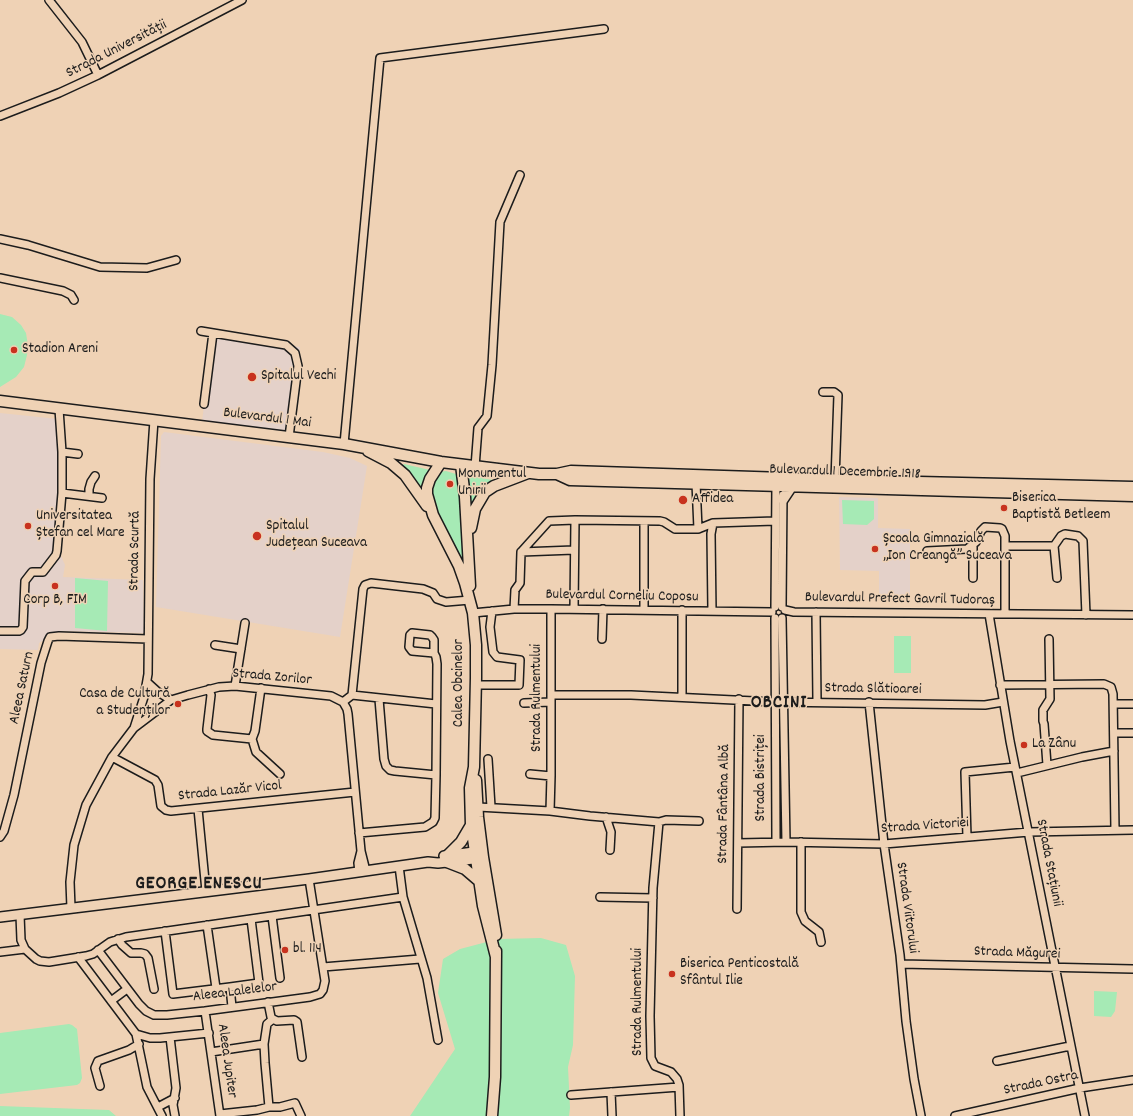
<!DOCTYPE html>
<html>
<head>
<meta charset="utf-8">
<style>
	body { margin:0 }
	canvas { display:block; background:#efd2b5 }
</style>
</head>
<body>
<canvas width="1133" height="1116"></canvas>
<script>
const context = document.querySelector('canvas').getContext('2d');
context.lineJoin = 'round';
function fill(path, color) {
  context.fillStyle = color;
  context.fill(path, 'evenodd');
}
function shape(rows) {
  const path = new Path2D();
  for (const r of rows) {
    path.moveTo(r[0], r[1]);
    for (let i = 2; i < r.length; i += 2) path.lineTo(r[i], r[i + 1]);
  }
  return path;
}
function trace(path, color, width, dash) {
  context.strokeStyle = color;
  context.lineWidth = width;
  context.lineCap = dash ? 'butt' : 'round';
  context.setLineDash(dash || []);
  context.stroke(path);
}
function drawText(font, color, halo, rows, align = 'center') {
  context.font = font + ' Dekko,sans-serif';
  context.lineWidth = 3;
  context.setLineDash([]);
  context.textBaseline = 'middle';
  context.strokeStyle = halo;
  context.fillStyle = color;
  for (const [text, x, y, turn = 0] of rows) {
    context.save();
    context.translate(x, y);
    context.rotate((+turn || 0) * Math.PI / 180);
    context.textAlign = isNaN(turn) ? turn : align;
    if (halo) context.strokeText(text, 0, 0);
    context.fillText(text, 0, 0);
    context.restore();
  }
}
fill(shape([
	[213,333,300,347,290,433,202,422],
	[0,413,58,419,60,451,60,500,53,552,60,554,65,565,63,577,143,580,144,633,60,631,39,643,38,650,0,649],
	[164,432,323,452,350,458,367,466,340,637,156,607,161,436],
	[839,497,878,498,878,528,910,529,910,595,879,594,879,571,840,570]
]), '#e4d1c9');
fill(shape([
	[0,314,12,317,21,325,26,333,28,346,27,355,24,367,16,377,0,387],
	[404,464,430,470,430,472,423,493,401,467],
	[446,471,459,475,467,570,452,539,437,513,430,494,430,484,439,472],
	[470,476,499,481,469,522,467,478],
	[842,500,874,501,874,519,867,525,843,524],
	[75,578,108,581,107,631,75,628],
	[894,636,911,636,911,673,894,673],
	[541,938,566,945,575,976,573,1045,568,1067,570,1108,569,1116,410,1116,455,1049,438,993,443,959,460,949,498,939],
	[1094,991,1117,992,1115,1011,1111,1017,1094,1016],
	[69,1024,72,1025,77,1029,82,1078,80,1083,77,1085,0,1094,0,1033],
	[0,1106,109,1110,116,1116,0,1116]
]), '#a6eab5');
const street = shape([
	[49,0,82,42,98,75],
	[0,116,59,93,98,75,242,0],
	[0,239,28,245,100,267,147,268,176,260],
	[0,278,63,291,71,295,74,300],
	[201,331,286,345,295,353,298,366,289,437],
	[823,392,834,392,838,395,835,480],
	[204,404,213,333],
	[344,444,380,58,604,29],
	[62,452,78,454],
	[475,467,478,428,487,416,492,365,500,222,520,175],
	[696,483,698,529],
	[62,493,102,498],
	[89,496,89,489,91,482,95,476],
	[644,521,644,610],
	[1005,546,1054,546],
	[927,551,967,549,976,542,981,531,985,527,1000,528,1002,529,1005,536,1005,614],
	[521,552,574,550],
	[973,578,973,546],
	[1057,578,1054,546,1061,536,1065,534,1078,536,1083,541,1086,615],
	[775,607,776,483],
	[782,607,783,495],
	[514,609,515,590,520,583,521,552,549,521,575,520,660,521,664,522,675,529,698,529,713,523,775,521],
	[574,609,575,520],
	[785,610,794,612,1133,615],
	[712,611,711,534,713,523],
	[816,612,817,702],
	[473,613,514,609,551,609,772,612],
	[989,614,1010,741,1085,1116],
	[775,618,776,842],
	[782,618,786,842],
	[0,631,19,631,21,630,23,627,25,581,32,572,43,572,56,555,57,551,62,493,62,452,59,409],
	[602,639,603,609],
	[215,645,241,649],
	[147,682,158,692,171,700],
	[476,685,519,685,520,660,497,657,493,652,490,627,492,611],
	[1000,685,1104,684,1111,687,1113,694,1115,830],
	[235,686,245,623],
	[261,688,255,731,252,739,256,752,280,774],
	[209,689,211,695,207,729,207,731,213,735,252,739],
	[352,695,436,704],
	[551,695,631,695,775,702,985,705,1003,702],
	[682,697,682,610],
	[379,699,384,759,386,766,390,770,395,771,436,775,437,664,436,657,434,653,434,640,432,637,430,635,412,633,410,635,409,647,412,651,434,653],
	[343,702,352,695,363,589,365,585,371,583,423,589,433,593,437,599,446,602,470,600],
	[869,702,884,844,900,955,906,1021,914,1079,921,1116],
	[524,703,551,702],
	[1114,704,1133,704],
	[134,728,144,697,148,674,150,479,154,420],
	[1114,733,1133,733],
	[112,757,155,780,158,785,161,806,166,810,171,811,355,792],
	[488,759,491,807],
	[1047,765,1044,724,1043,721,1043,710,1050,699,1049,639],
	[1017,773,1082,757,1114,751],
	[530,774,551,776],
	[478,807,550,811,590,816,659,822,666,820,699,821],
	[198,809,206,891],
	[550,811,551,776,551,609],
	[606,817,611,832,610,850],
	[659,822,653,888,650,1016,651,1058,655,1066,671,1072,677,1079,679,1085,680,1116],
	[359,833,425,827,433,822,435,818,436,775],
	[0,837,4,831,14,795,41,663,48,641,50,637,59,636,148,639],
	[967,837,965,772,1015,767],
	[801,842,801,912,805,921,819,932,821,942],
	[738,843,786,842,884,844,1029,832,1133,830],
	[359,872,358,863,361,851],
	[403,897,427,978,438,1040],
	[600,897,653,898],
	[71,908,70,882,74,845,86,805,112,757,134,728,171,700,188,695,219,687,235,686,331,696,343,702,347,709,348,714,361,851,366,871],
	[737,909,739,699],
	[20,915,21,940,25,949,36,959,40,961,49,962,86,956,93,954,110,942,126,937,403,897,399,866],
	[272,916,280,978],
	[207,925,216,988],
	[165,931,173,994,230,987,259,983,251,919],
	[118,939,122,945,131,953,141,953,145,954,148,958,154,989],
	[98,950,139,1004,146,1011,154,1015,167,1015,205,1011,310,997,320,994,323,990,325,981,309,879],
	[0,952,25,949],
	[78,957,136,1034,150,1038,160,1038,209,1033],
	[901,964,1133,969],
	[323,967,420,959],
	[230,987,232,1007],
	[111,1001,127,989],
	[268,1002,271,1017,273,1019,277,1021,294,1020,297,1022,302,1057],
	[205,1011,220,1116],
	[136,1034,147,1087,162,1116],
	[170,1037,176,1088,173,1105,175,1116],
	[211,1052,264,1044],
	[997,1061,1070,1046],
	[100,1086,95,1068,98,1061,129,1050,139,1044],
	[611,1092,612,1116],
	[571,1095,679,1087],
	[158,1107,175,1098],
	[269,1107,265,1063,264,1044,267,1024,273,1019],
	[220,1114,257,1110,269,1107,280,1107,295,1103,301,1116],
	[955,1116,1080,1088,1133,1080]
]);
const secondary = shape([
	[444,856,481,851],
	[0,917,309,879,428,862,438,863,482,858]
]);
const primary = shape([
	[0,401,344,444,441,462,539,474,557,474,571,471,876,481,1133,487],
	[368,451,391,463,405,475,427,506],
	[441,462,430,479,427,488,427,494,433,515,459,566,465,583,473,613,476,645,476,678,474,767,470,788,471,825,483,906,496,957],
	[461,465,465,497,470,586],
	[557,474,570,480,1133,496],
	[783,499,791,487],
	[471,528,475,509,485,492,494,486,528,473],
	[476,780,478,817,483,857,496,935],
	[448,855,461,842,471,825],
	[447,862,465,869,479,881],
	[492,1116,495,1077,496,951]
]);
trace(street, '#1c1c1c', 10);
trace(secondary, '#1c1c1c', 12);
trace(primary, '#1c1c1c', 13);
trace(street, '#efd2b5', 7);
trace(secondary, '#efd2b5', 9);
trace(primary, '#efd2b5', 10);
for (const [x, y, r, color] of [
	[14,350,4,"#c8321e"],
	[252,377,5,"#c8321e"],
	[450,484,4,"#c8321e"],
	[683,500,5,"#c8321e"],
	[1004,508,4,"#c8321e"],
	[28,526,4,"#c8321e"],
	[257,536,5,"#c8321e"],
	[875,549,4,"#c8321e"],
	[55,586,4,"#c8321e"],
	[178,704,4,"#c8321e"],
	[1024,745,4,"#c8321e"],
	[285,950,4,"#c8321e"],
	[672,974,4,"#c8321e"]
]) {
  const dot = new Path2D();
  dot.arc(x, y, r, 0, 2 * Math.PI);
  context.fillStyle = color;
  context.fill(dot);
  trace(dot, '#efd2b5', 1.5);
}
drawText('15px', '#1c1c1c', '#efd2b5', [
	["Strada Universității",117,50,-27],
	["Bulevardul 1 Mai",267,419,7],
	["Bulevardul 1 Decembrie 1918",845,473,2],
	["Strada Scurtă",136,551,-89],
	["Bulevardul Corneliu Coposu",622,597,1],
	["Bulevardul Prefect Gavril Tudoraș",900,600,1],
	["Strada Zorilor",272,678,5],
	["Calea Obcinelor",460,683,-90],
	["Aleea Saturn",23,688,-78],
	["Strada Slătioarei",873,690,1],
	["Strada Rulmentului",538,698,-90],
	["Strada Bistriței",762,778,-90],
	["Strada Lazăr Vicol",230,792,-6],
	["Strada Fântâna Albă",725,804,-89],
	["Strada Victoriei",925,827,-4],
	["Strada Stațiunii",1048,863,79],
	["Strada Viitorului",906,908,82],
	["Strada Măgurei",1017,954,2],
	["Aleea Lalelelor",235,993,-7],
	["Strada Rulmentului",639,1002,-90],
	["Aleea Jupiter",226,1061,82],
	["Strada Ostra",1041,1084,-12]
]);
drawText('15px', '#1c1c1c', '#efd2b5', [
	["Stadion Areni",22,350],
	["Spitalul Vechi",261,377],
	["Monumentul",458,475],
	["Unirii",458,492],
	["Biserica",1012,499],
	["Baptistă Betleem",1012,516],
	["Affidea",692,500],
	["Universitatea",36,517],
	["Ștefan cel Mare",36,534],
	["Spitalul",266,527],
	["Județean Suceava",266,544],
	["Școala Gimnazială",883,540],
	["„Ion Creangă” Suceava",883,557],
	["Corp B, FIM",55,601,"center"],
	["Casa de Cultură",170,695,"right"],
	["a Studenților",170,712,"right"],
	["La Zânu",1032,745],
	["bl. 114",293,950],
	["Biserica Penticostală",680,965],
	["Sfântul Ilie",680,982]
], 'left');
context.letterSpacing = '1px';
drawText('bold 19px', '#1c1c1c', '#efd2b5', [
	["OBCINI",779,704],
	["GEORGE ENESCU",199,885]
]);
context.letterSpacing = '0px';
</script>
</body>
</html>
